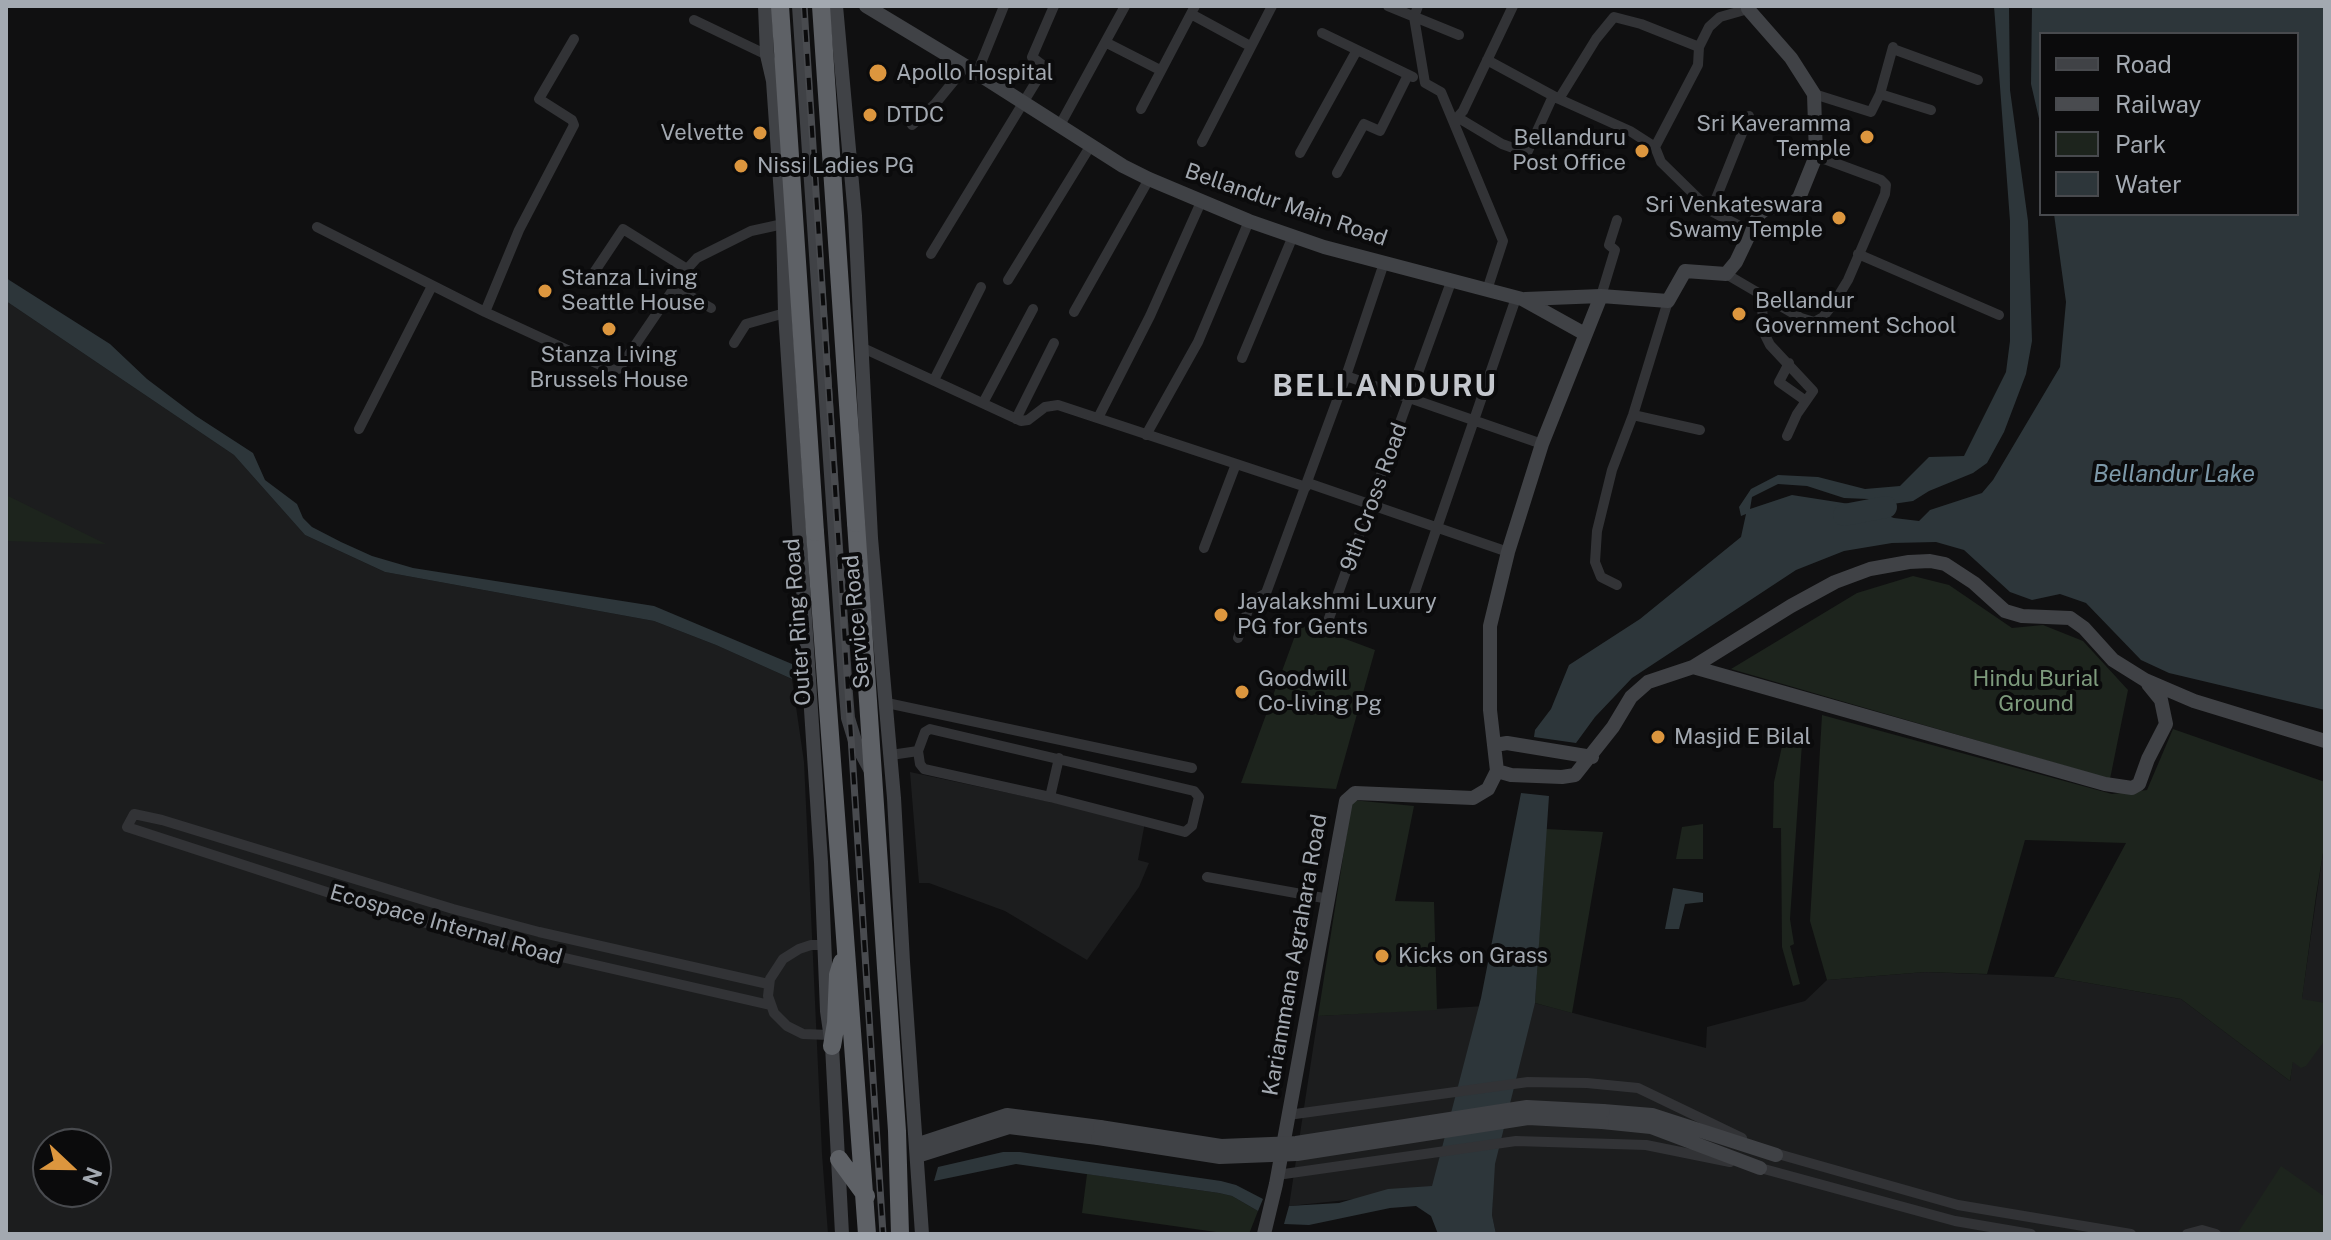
<!DOCTYPE html>
<html>
<head>
<meta charset="utf-8">
<style>
	body { margin:0 }
	#map { position:relative; width:2331px; height:1240px; overflow:hidden; background:#101011; font-family:"Public Sans",sans-serif }
	canvas { display:block }
	.frame { position:absolute; inset:0; border:8px solid #a3a9b1; pointer-events:none }
	.legend { position:absolute; left:2039px; top:32px; width:260px; height:184px; box-sizing:border-box; background:#0b0b0c; border:2px solid #484a4e; margin:0; padding:10px 14px; list-style:none; font-size:24px; color:#a3a9b1 }
	.legend li { display:flex; align-items:center; gap:16px; height:40px }
	.legend b { width:40px; border:2px solid #484a4e }
	.north { position:absolute; left:32px; top:1128px; width:80px; height:80px; box-sizing:border-box; background:#0b0b0c; border:2px solid #484a4e; border-radius:50%; rotate:112deg; font-size:22px; font-weight:700; line-height:32px; text-align:center; color:#a3a9b1 }
	.north::after { content:''; display:block; margin:auto; width:28px; height:36px; background:#dc963e; clip-path:polygon(50% 0,100% 100%,50% 72%,0 100%) }
</style>
</head>
<body>
<div id="map">
<canvas width="2331" height="1240"></canvas>
<div class="frame"></div>
<ul class="legend">
<li><b style="height:10px;background:#404246"></b>Road</li>
<li><b style="height:10px;background:#494b4f"></b>Railway</li>
<li><b style="height:22px;background:#1d241d"></b>Park</li>
<li><b style="height:22px;background:#2d363a"></b>Water</li>
</ul>
<div class="north">N</div>
</div>
<script>
const context = document.querySelector('canvas').getContext('2d');
context.lineJoin = 'round';
function fill(path, color) {
  context.fillStyle = color;
  context.fill(path, 'evenodd');
}
function shape(rows) {
  const path = new Path2D();
  for (const r of rows) {
    path.moveTo(r[0], r[1]);
    for (let i = 2; i < r.length; i += 2) path.lineTo(r[i], r[i + 1]);
  }
  return path;
}
function trace(path, color, width, dash) {
  context.strokeStyle = color;
  context.lineWidth = width;
  context.lineCap = dash ? 'butt' : 'round';
  context.setLineDash(dash || []);
  context.stroke(path);
}
function drawText(font, color, halo, rows, align = 'center') {
  context.font = font + ' "Public Sans",sans-serif';
  context.lineWidth = 8;
  context.setLineDash([]);
  context.textBaseline = 'middle';
  context.strokeStyle = halo;
  context.fillStyle = color;
  for (const [text, x, y, turn = 0] of rows) {
    context.save();
    context.translate(x, y);
    context.rotate((+turn || 0) * Math.PI / 180);
    context.textAlign = isNaN(turn) ? turn : align;
    if (halo) context.strokeText(text, 0, 0);
    context.fillText(text, 0, 0);
    context.restore();
  }
}
fill(shape([
	[6,301,234,455,305,535,385,572,654,621,716,645,792,679,804,762,822,1154,828,1234,6,1234],
	[48,1144,96,1144,96,1192,48,1192],
	[910,772,1145,822,1138,860,1149,863,1139,887,1087,960,1005,911,929,883,919,883],
	[2323,852,2325,853,2325,1234,1496,1234,1492,1215,1493,1192,1356,1199,1289,1206,1318,1016,1535,1003,1706,1048,1707,1027,1805,1001,1827,980,1925,972,2054,977,2181,999,2290,1081]
]), '#1c1d1e');
fill(shape([
	[6,495,106,544,6,541],
	[1913,576,1949,585,2012,628,2043,625,2083,641,2128,690,2110,779,1731,669,1857,593],
	[1300,622,1375,650,1336,789,1241,783],
	[1822,715,2112,794,2147,790,2173,729,2325,782,2325,853,2323,853,2316,896,2302,999,2325,1003,2325,1040,2306,1066,2301,1068,2293,1062,2290,1081,2181,999,2054,977,2126,843,2025,840,1987,974,1925,972,1827,980,1810,921],
	[1783,742,1802,743,1790,919,1794,944,1790,946,1800,984,1793,986,1782,947,1781,828,1773,828,1774,782],
	[1352,800,1414,806,1395,901,1434,902,1437,1010,1318,1016],
	[1703,824,1703,859,1676,859,1682,827],
	[1546,829,1603,832,1572,1013,1535,1003],
	[2281,1166,2325,1197,2325,1234,2237,1234],
	[1087,1174,1219,1193,1232,1196,1258,1211,1249,1234,1230,1234,1082,1213]
]), '#1d241d');
fill(shape([
	[1994,6,2009,6,2010,90,2028,221,2032,341,2026,374,2004,432,1987,463,1973,473,1929,491,1913,501,1879,506,1868,499,1844,498,1807,486,1778,484,1752,497,1750,509,1792,495,1856,505,1894,518,1919,521,1930,510,1982,493,1993,480,2060,367,2066,302,2054,214,2297,214,2297,34,2041,34,2041,127,2031,84,2032,6,2325,6,2325,710,2169,673,2141,660,2086,603,2060,594,2032,600,2010,592,1964,550,1936,542,1892,543,1844,551,1796,570,1632,678,1595,717,1576,743,1534,737,1535,730,1551,709,1569,665,1640,619,1741,537,1746,514,1741,516,1739,507,1751,489,1778,475,1818,477,1865,489,1900,486,1929,457,1964,456,2006,372,2010,341,2010,221],
	[6,278,110,344,147,379,196,416,253,453,265,480,297,504,303,518,312,527,341,542,372,556,413,568,654,606,792,664,792,679,716,645,654,621,385,572,305,535,234,455,6,301],
	[1521,793,1549,796,1535,1003,1495,1164,1492,1215,1496,1234,1438,1234,1431,1216,1416,1206,1390,1208,1309,1225,1284,1224,1289,1206,1339,1203,1388,1189,1432,1186,1481,998],
	[1673,888,1703,893,1703,902,1685,904,1679,929,1665,929],
	[1003,1152,1020,1152,1221,1181,1236,1185,1263,1199,1258,1211,1232,1196,1219,1193,1016,1164,934,1181,938,1167]
]), '#2d363a');
trace(shape([
	[1844,515,1886,507]
]), '#2d363a', 22);
trace(shape([
	[1388,6,1459,35],
	[1418,6,1414,17,1425,83,1441,92,1503,241,1487,290],
	[1748,9,1720,17,1709,27,1699,47,1698,65,1655,147,1661,162,1711,211,1751,232],
	[1191,14,1250,46],
	[694,20,767,55],
	[1322,33,1413,77],
	[1107,43,1160,70],
	[1893,49,1978,80],
	[1487,60,1559,99,1630,131,1655,147],
	[977,73,1004,6],
	[1814,94,1871,112,1880,94,1893,47],
	[1880,94,1931,110],
	[1559,99,1596,39,1614,17,1641,24,1699,47],
	[1141,109,1195,6],
	[1457,117,1502,144,1527,153,1553,96],
	[1454,121,1463,111,1513,6],
	[912,125,935,104,966,66],
	[1060,125,1125,6],
	[1202,142,1272,6],
	[1300,153,1357,50],
	[1337,173,1364,124,1380,131,1408,75],
	[1711,211,1749,116],
	[317,227,485,312,611,370,618,369,623,363,687,269,697,258,751,231,783,224],
	[931,254,1045,67,1032,57,1054,6],
	[1858,254,1999,315],
	[1384,263,1346,376,1542,444],
	[595,271,623,229,687,269],
	[1726,274,1801,318,1814,322,1823,317,1834,303,1848,280,1885,194,1886,185,1881,180,1816,156],
	[1008,280,1091,145],
	[676,288,711,308],
	[1761,295,1764,333,1770,345,1813,391,1797,414,1787,436],
	[1601,296,1615,250,1609,245,1617,220],
	[485,312,519,230,574,125,572,120,539,99,574,39],
	[1074,312,1149,179],
	[734,343,746,324,785,313],
	[863,348,1021,421,1028,420,1045,407,1058,405,1306,487],
	[1242,358,1293,236],
	[1789,363,1779,382,1806,401],
	[934,380,981,287],
	[983,403,1033,309],
	[1633,415,1700,430],
	[1098,418,1150,316,1201,202],
	[1016,419,1054,343],
	[359,429,432,286],
	[1146,435,1198,342,1249,221],
	[1308,483,1508,552],
	[1204,548,1236,464],
	[1617,585,1601,577,1595,562,1597,531,1612,470,1633,415,1668,301],
	[1410,606,1516,298],
	[1328,621,1451,282],
	[1238,638,1251,602,1266,593,1346,376],
	[887,703,1192,768],
	[891,755,918,751,920,764,924,769,1050,797,1185,832,1192,826,1199,797,1194,791,930,729,925,732,918,751],
	[1050,797,1059,758],
	[1207,877,1329,899],
	[825,945,811,945,799,949,783,959,770,979,768,996,774,1013,787,1026,803,1034,829,1035],
	[768,984,539,932,453,909,162,820,134,814,127,827,388,912,478,938,770,1005],
	[1288,1115,1528,1082,1587,1083,1638,1088,1742,1138],
	[1771,1152,1958,1205,2131,1234],
	[1753,1166,1955,1221,2031,1234],
	[1277,1175,1516,1141,1646,1145,1730,1162],
	[2187,1234,2202,1230,2216,1234]
]), '#323336', 10);
trace(shape([
	[765,6,767,55,773,81,783,224,785,313,821,862,827,1011,832,1046,842,1234],
	[799,6,846,694,848,718,855,741,871,771],
	[836,6,855,216,871,538,894,798,903,962,922,1234],
	[866,6,977,73,1123,166,1149,179,1249,221,1324,247,1522,299,1585,334],
	[1525,299,1601,296,1668,301,1685,271,1726,274,1736,262,1759,214,1767,208,1791,205,1799,198,1816,156,1814,94,1791,58,1748,9,1748,6],
	[1693,667,2105,784,2132,788,2139,784,2148,759,2166,724,2161,700,2148,684],
	[1495,745,1507,743,1592,757],
	[1497,771,1511,775,1562,777,1575,775,1613,727,1631,697,1648,682,1693,667,1791,606,1835,582,1870,569,1909,562,1930,561,1945,564,1974,583,2005,611,2022,616,2070,618,2084,628,2113,660,2145,680,2194,701,2325,741],
	[1603,1111,1652,1115,1776,1155],
	[1602,1122,1651,1127,1760,1168],
	[916,1145,1007,1115,1100,1127],
	[917,1156,1009,1127,1098,1138],
	[1264,1234,1276,1184,1346,801,1355,793,1473,798,1488,789,1497,771,1490,710,1490,626,1508,552,1542,444,1601,296]
]), '#404246', 14);
trace(shape([
	[856,523,897,1131,900,1234],
	[815,532,867,1234],
	[832,1046,836,1023,838,975,842,962],
	[839,1159,866,1196]
]), '#5e6166', 18);
const rail = shape([
	[804,6,883,1234]
]);
trace(rail, '#494b4f', 7);
trace(rail, '#0b0b0c', 4, [12]);
trace(shape([
	[1100,1127,1221,1146,1296,1143,1527,1107,1603,1111],
	[1098,1138,1220,1157,1297,1154,1528,1118,1602,1122]
]), '#404246', 14);
trace(shape([
	[780,6,815,532],
	[821,6,856,523]
]), '#5e6166', 18);
for (const [x, y, r, color] of [
	[878,73,10,"#dc963e"],
	[870,115,8,"#dc963e"],
	[760,133,8,"#dc963e"],
	[1867,137,8,"#dc963e"],
	[1642,151,8,"#dc963e"],
	[741,166,8,"#dc963e"],
	[1839,218,8,"#dc963e"],
	[545,291,8,"#dc963e"],
	[1739,314,8,"#dc963e"],
	[609,329,8,"#dc963e"],
	[1221,615,8,"#dc963e"],
	[1242,692,8,"#dc963e"],
	[1658,737,8,"#dc963e"],
	[1382,956,8,"#dc963e"]
]) {
  const dot = new Path2D();
  dot.arc(x, y, r, 0, 2 * Math.PI);
  context.fillStyle = color;
  context.fill(dot);
  trace(dot, '#0b0b0c', 3);
}
drawText('22px', '#a3a9b1', '#0b0b0c', [
	["Apollo Hospital",896,73],
	["DTDC",886,115],
	["Sri Kaveramma",1851,124,"right"],
	["Temple",1851,149,"right"],
	["Velvette",744,133,"right"],
	["Bellanduru",1626,138,"right"],
	["Post Office",1626,163,"right"],
	["Nissi Ladies PG",757,166],
	["Sri Venkateswara",1823,205,"right"],
	["Swamy Temple",1823,230,"right"],
	["Stanza Living",561,278],
	["Seattle House",561,303],
	["Bellandur",1755,301],
	["Government School",1755,326],
	["Stanza Living",609,355,"center"],
	["Brussels House",609,380,"center"],
	["Jayalakshmi Luxury",1237,602],
	["PG for Gents",1237,627],
	["Goodwill",1258,679],
	["Co-living Pg",1258,704],
	["Masjid E Bilal",1674,737],
	["Kicks on Grass",1398,956]
], 'left');
drawText('22px', '#a3a9b1', '#0b0b0c', [
	["Bellandur Main Road",1286,205,19],
	["9th Cross Road",1374,497,-70],
	["Outer Ring Road",798,622,-94],
	["Service Road",857,622,-95],
	["Ecospace Internal Road",446,925,16],
	["Kariammana Agrahara Road",1295,955,-80]
]);
drawText('22px', '#7d9a7c', '#0b0b0c', [
	["Hindu Burial",2036,679],
	["Ground",2036,704]
]);
drawText('italic 24px', '#7d99a9', '#0b0b0c', [
	["Bellandur Lake",2174,475]
]);
context.letterSpacing = '2px';
drawText('bold 30px', '#c4c7cd', '#0b0b0c', [
	["BELLANDURU",1385,387]
]);
context.letterSpacing = '0px';
</script>
</body>
</html>
